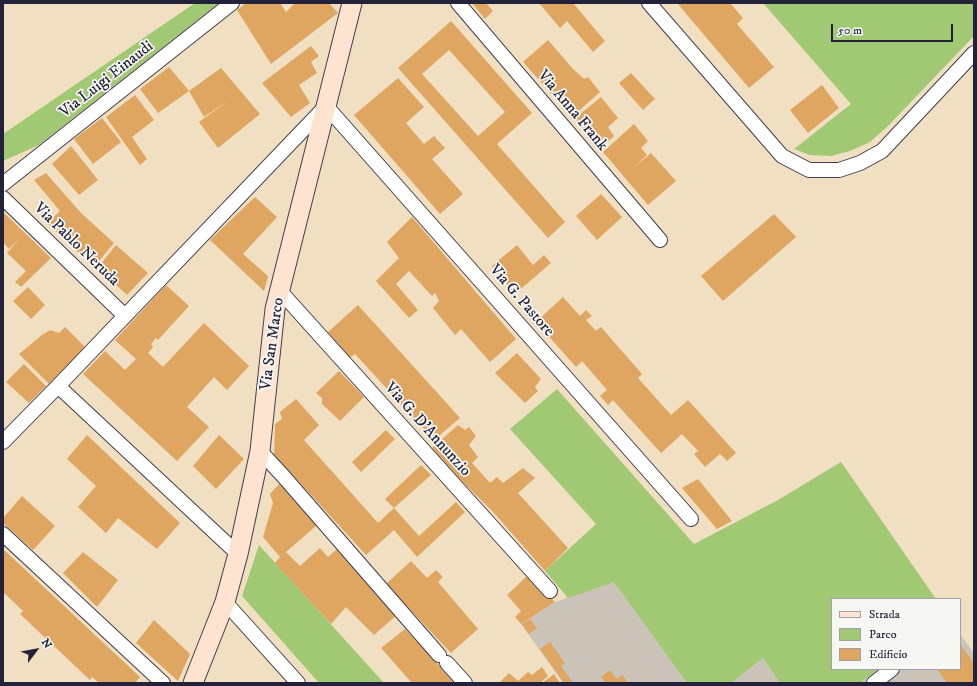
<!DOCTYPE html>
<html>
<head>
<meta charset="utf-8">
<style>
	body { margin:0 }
	#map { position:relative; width:977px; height:686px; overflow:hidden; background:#f1dfc2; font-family:"IM FELL DW Pica",serif }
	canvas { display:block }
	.frame { position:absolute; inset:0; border:4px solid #22223b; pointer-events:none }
	.legend { position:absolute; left:831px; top:598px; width:130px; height:72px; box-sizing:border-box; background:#f6f6f2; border:1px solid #a1a1a9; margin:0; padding:5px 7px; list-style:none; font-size:12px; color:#22223b }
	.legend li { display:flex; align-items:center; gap:8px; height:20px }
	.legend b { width:20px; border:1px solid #a1a1a9 }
	.north { position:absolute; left:16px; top:630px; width:40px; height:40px; -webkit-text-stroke:3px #f6f6f2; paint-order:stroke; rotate:58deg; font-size:11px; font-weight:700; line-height:16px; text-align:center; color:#22223b }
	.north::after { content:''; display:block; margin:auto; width:14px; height:18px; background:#22223b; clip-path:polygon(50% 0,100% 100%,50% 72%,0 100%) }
	.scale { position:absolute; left:831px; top:24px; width:122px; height:18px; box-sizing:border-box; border:2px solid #22223b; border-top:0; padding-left:5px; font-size:12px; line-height:14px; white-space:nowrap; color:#22223b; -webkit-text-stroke:3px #f6f6f2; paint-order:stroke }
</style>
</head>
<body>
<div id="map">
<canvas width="977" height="686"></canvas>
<div class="frame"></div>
<ul class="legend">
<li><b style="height:5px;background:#fee3d1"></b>Strada</li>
<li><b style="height:11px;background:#a1c873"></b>Parco</li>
<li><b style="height:11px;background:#dea660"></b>Edificio</li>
</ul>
<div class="north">N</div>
<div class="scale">50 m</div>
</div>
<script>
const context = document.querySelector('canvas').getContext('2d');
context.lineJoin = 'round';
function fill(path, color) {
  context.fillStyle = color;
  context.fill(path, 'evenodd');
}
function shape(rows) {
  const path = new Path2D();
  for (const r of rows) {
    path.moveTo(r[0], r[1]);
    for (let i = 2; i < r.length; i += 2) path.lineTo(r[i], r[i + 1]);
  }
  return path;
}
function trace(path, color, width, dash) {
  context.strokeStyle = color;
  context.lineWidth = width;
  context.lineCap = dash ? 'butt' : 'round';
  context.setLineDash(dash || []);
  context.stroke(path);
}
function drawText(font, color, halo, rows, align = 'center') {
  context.font = font + ' "IM FELL DW Pica",serif';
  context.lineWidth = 3.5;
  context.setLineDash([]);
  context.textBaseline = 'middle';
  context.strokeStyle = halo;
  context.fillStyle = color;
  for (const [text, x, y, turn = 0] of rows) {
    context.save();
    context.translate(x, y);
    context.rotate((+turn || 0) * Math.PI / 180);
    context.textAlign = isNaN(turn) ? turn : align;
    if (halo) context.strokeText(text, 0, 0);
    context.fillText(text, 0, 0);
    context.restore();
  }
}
fill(shape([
	[614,581,687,683,563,683,521,624,555,602],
	[960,634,974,653,974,683,860,683,878,669,960,669],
	[763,658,780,683,731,683]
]), '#cbc3b8');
fill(shape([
	[195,3,219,3,39,145,3,161,3,134],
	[763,3,974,3,974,36,887,127,870,142,850,151,831,156,810,155,794,149,851,104],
	[557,389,694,544,778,500,841,462,936,599,832,599,832,669,878,669,860,683,780,683,763,658,731,683,687,683,614,582,568,598,545,571,596,524,510,429],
	[259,545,384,683,319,683,242,596]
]), '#a1c873');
fill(shape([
	[246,3,280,3,286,12,295,3,329,3,338,13,271,64,237,10],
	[472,3,486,3,493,11,485,19],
	[539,3,573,3,605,41,593,52,567,21,560,28],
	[677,3,730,3,743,18,737,24,774,67,749,88],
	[451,21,532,113,497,144,565,222,548,238,398,68],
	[449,50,505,112,478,136,422,74],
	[548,40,573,69,584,79,588,77,600,92,572,117,523,62],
	[311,46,319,56,311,62,317,73,299,85,310,103,291,117,262,83],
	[169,67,189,91,158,113,140,89],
	[221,68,260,114,218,148,199,122,229,100,204,117,189,91],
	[631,73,655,99,643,110,619,83],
	[398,78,424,107,406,123,424,144,434,136,445,148,432,159,463,194,440,214,354,115],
	[822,85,839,108,808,133,790,110],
	[135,95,154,120,132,137,147,159,140,165,106,117],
	[601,97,618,118,608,127,614,136,600,149,574,119],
	[102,118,121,142,93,164,74,139],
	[634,124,648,141,641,148,647,155,632,169,651,153,676,181,648,205,603,152],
	[71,146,98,180,79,195,52,164],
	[46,173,80,212,114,243,94,267,47,223,60,211,34,180],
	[601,194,622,217,597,240,576,216],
	[255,197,277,217,243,254,268,276,264,291,210,240],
	[3,212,51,258,21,287,15,282,26,271,7,253,20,238,9,249,3,242],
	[774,214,796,237,723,301,701,276],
	[412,217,516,339,490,362,461,329,455,335,433,308,439,301,435,293,432,296,409,271,396,284,418,310,409,318,376,281,399,258,387,242],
	[116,245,148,273,127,295,109,278,111,275,99,266],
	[517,245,533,265,544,255,551,263,515,294,492,266],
	[166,285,189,306,158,340,156,338,151,344,153,347,148,353,163,367,204,323,249,366,227,390,214,377,187,407,209,427,177,461,83,374,105,351,125,370,136,359,115,340],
	[28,287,45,305,31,319,13,301],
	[563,297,580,316,586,310,592,316,586,320,596,331,601,327,642,374,638,378,671,415,688,400,736,453,727,461,720,454,705,467,694,454,698,451,682,434,661,453,613,400,608,405,600,396,607,390,582,361,576,367,536,322],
	[358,305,460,418,434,440,355,354,349,358,328,332],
	[65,327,85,347,49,384,19,354,42,335,50,330,59,333],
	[517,353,541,379,535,387,538,391,525,403,495,373],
	[24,364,46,386,29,403,6,382],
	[339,371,364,397,340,421,322,404,322,398,316,393],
	[296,399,319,425,304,440,378,523,394,508,419,536,456,502,465,512,417,557,394,530,366,555,290,472,274,458,275,424,282,419,280,412],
	[458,425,465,430,469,427,476,436,469,445,478,457,472,463,490,483,497,477,503,483,523,468,535,478,518,493,568,548,545,571,494,513,457,476,432,448],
	[386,430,395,439,361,472,352,462],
	[87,435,180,523,157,549,118,518,106,533,78,507,96,486,67,459],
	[219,435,244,459,216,489,193,466],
	[421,465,431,475,394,508,385,499],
	[698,479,732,521,717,529,682,488],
	[281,482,317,525,286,552,300,566,320,548,328,557,337,549,398,614,374,635,346,607,331,624,275,563,280,557,263,537,273,503,270,494],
	[22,496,55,526,33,550,3,523,3,518],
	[3,549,140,677,135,683,99,683,92,677,90,680,20,614,23,611,3,592],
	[83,552,118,580,97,607,63,573],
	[411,561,427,578,436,570,443,577,438,582,478,629,451,653,386,584],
	[529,574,555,602,521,624,515,617,521,611,507,595],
	[530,619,537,628,529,634,522,624],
	[154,620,190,654,178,681,136,643],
	[405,629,436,662,454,683,412,683,381,648],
	[550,642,565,663,561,666,573,683,564,683,540,649],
	[960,644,974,663,974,683,947,683,937,669,960,669],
	[542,667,548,676,540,683,499,683,509,673,518,681,528,672,532,675],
	[610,670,617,679,622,675,628,683,606,683,601,677],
	[554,674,560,683,542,683]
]), '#dea660');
const street = shape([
	[458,3,660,240],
	[649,3,782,156,809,170,839,170,860,163,882,151,974,53],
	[3,184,232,3],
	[3,198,125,316],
	[280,291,550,591],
	[58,386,238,554],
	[3,442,58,386,326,106,691,519],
	[260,451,284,477,439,655],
	[3,534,163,683],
	[225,602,298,683],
	[447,663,465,683],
	[874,683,892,669]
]);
const secondary = shape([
	[193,683,225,602,238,554,260,451,275,309,352,3]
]);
trace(street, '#413e4f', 16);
trace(secondary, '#413e4f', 21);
trace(street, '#fff', 14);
trace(secondary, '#fee3d1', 19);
drawText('16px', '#22223b', '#f6f6f2', [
	["Via Luigi Einaudi",107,80,-38],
	["Via Anna Frank",572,111,50],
	["Via Pablo Neruda",76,245,44],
	["Via G. Pastore",521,301,49],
	["Via San Marco",273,344,-82],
	["Via G. D'Annunzio",427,430,48]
]);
</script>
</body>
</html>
